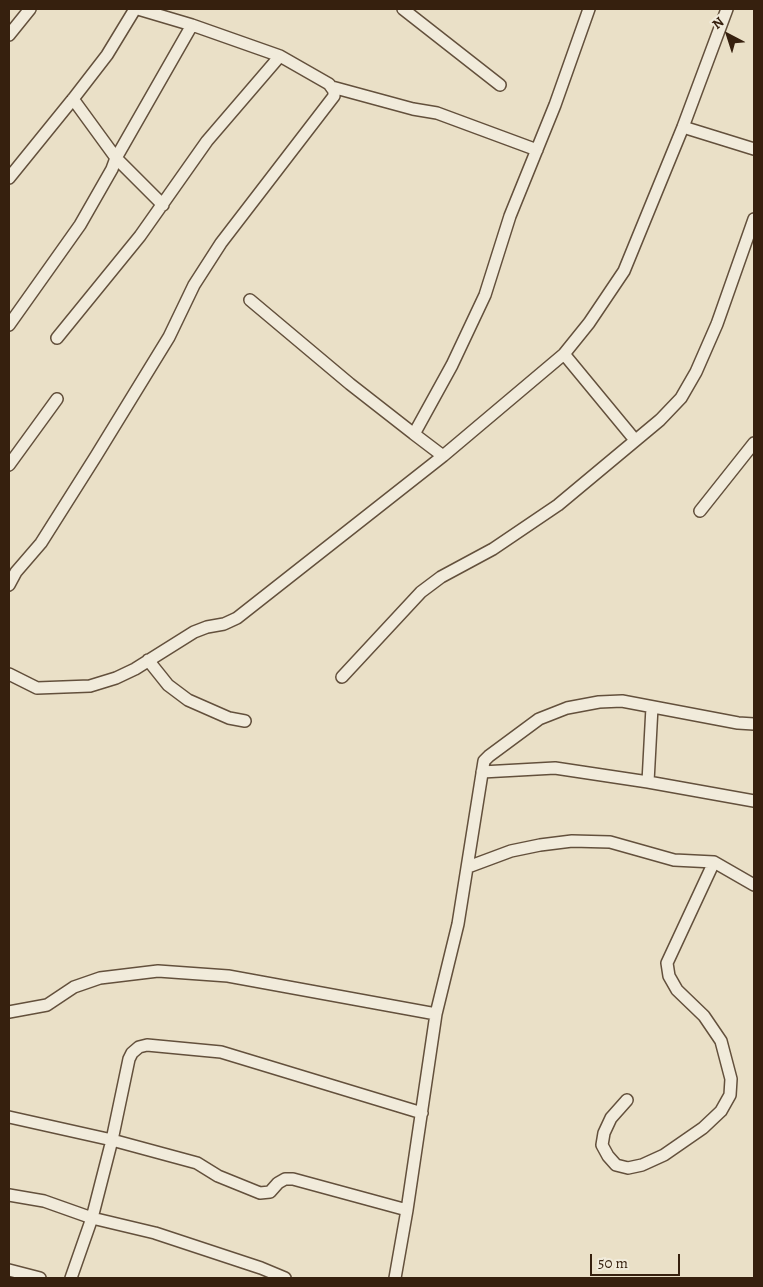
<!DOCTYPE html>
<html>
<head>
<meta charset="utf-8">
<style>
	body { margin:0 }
	#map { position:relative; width:763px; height:1287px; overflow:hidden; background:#eae0c7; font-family:Alegreya,serif }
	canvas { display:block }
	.frame { position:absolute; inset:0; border:10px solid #36200e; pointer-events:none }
	.north { position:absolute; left:703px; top:10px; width:50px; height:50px; -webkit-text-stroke:4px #f1ebdb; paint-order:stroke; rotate:320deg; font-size:14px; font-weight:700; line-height:20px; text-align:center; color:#36200e }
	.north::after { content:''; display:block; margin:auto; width:18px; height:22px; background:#36200e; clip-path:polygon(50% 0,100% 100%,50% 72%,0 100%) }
	.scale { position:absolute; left:590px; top:1254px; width:90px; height:22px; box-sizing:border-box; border:2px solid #36200e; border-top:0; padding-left:6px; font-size:15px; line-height:18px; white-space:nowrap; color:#36200e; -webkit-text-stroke:4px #f1ebdb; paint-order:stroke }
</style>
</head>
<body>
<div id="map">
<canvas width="763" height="1287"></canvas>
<div class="frame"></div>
<div class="north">N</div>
<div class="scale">50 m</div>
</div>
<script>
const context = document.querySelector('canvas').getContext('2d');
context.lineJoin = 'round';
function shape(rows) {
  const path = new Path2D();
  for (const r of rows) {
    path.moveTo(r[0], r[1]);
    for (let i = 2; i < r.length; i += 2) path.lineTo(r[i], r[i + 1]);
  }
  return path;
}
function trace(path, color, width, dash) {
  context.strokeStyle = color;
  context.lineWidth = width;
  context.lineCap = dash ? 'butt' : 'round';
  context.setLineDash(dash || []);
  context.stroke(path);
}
const street = shape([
	[403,9,500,85],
	[9,35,30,9],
	[332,87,413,109,437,113,537,150],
	[73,99,116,158,163,205],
	[683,127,754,149],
	[9,178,73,99,107,55,135,9],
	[250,300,350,384,414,434],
	[9,325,80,225,112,169,116,158,192,25],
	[57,338,140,236,207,141,280,56],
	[564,354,635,440],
	[443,456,414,434,452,365,485,295,510,216,555,105,589,9],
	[9,465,57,399],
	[700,511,754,443],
	[9,585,16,572,41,543,96,456,169,337,194,285,221,243,334,96,334,91,329,84,280,56,192,25,138,9],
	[148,660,168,685,188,700,229,718,245,721],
	[9,674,37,688,90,686,116,678,135,669,194,632,207,627,224,624,237,618,443,456,564,354,589,323,624,271,683,127,727,9],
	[342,677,421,592,441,577,493,549,558,505,660,420,681,398,696,372,717,324,754,219],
	[482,772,555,768,648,782,754,801],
	[648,782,652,707],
	[468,867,511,851,540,845,572,841,610,842,674,860,714,862,754,885],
	[9,1012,47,1005,74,987,100,978,158,971,228,976,436,1014],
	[627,1100,611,1118,604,1133,602,1145,608,1156,616,1165,628,1168,642,1165,664,1155,703,1128,721,1111,730,1095,731,1079,721,1041,704,1016,677,990,669,976,667,963,714,862],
	[9,1117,112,1140,197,1163,218,1176,260,1193,270,1192,278,1183,285,1179,293,1179,407,1210],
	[9,1195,44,1201,92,1218,155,1233,261,1268,285,1278],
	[9,1270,40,1278],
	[71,1278,92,1218,112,1140,129,1059,132,1053,139,1047,147,1045,221,1052,422,1113],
	[395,1278,407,1210,436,1014,458,924,484,761,489,756,539,719,567,708,599,702,622,701,738,723,754,724]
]);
trace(street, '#63503c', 14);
trace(street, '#f1ebdb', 11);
</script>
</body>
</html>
